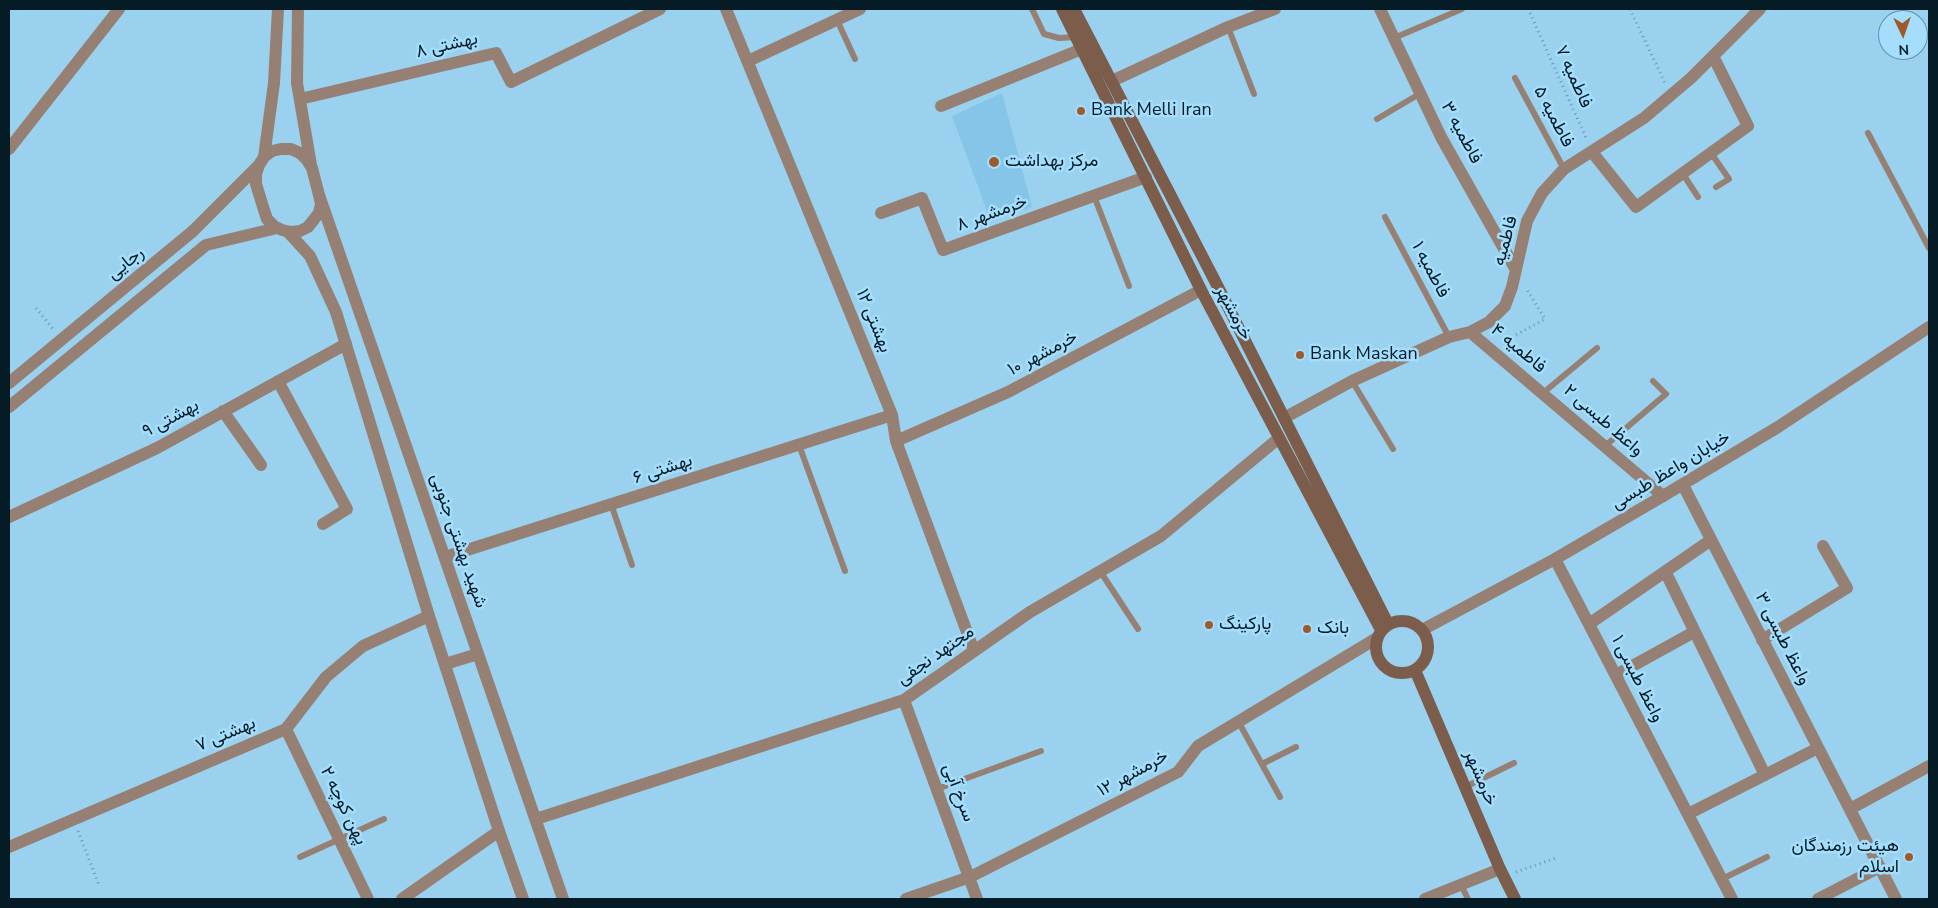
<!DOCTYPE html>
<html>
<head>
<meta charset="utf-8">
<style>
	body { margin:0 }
	#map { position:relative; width:1938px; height:908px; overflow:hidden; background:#99d1ef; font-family:"Nunito Sans",sans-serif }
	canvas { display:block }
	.frame { position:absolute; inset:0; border:10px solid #051c27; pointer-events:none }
	.north { position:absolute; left:1878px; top:10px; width:50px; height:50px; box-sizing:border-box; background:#a5defd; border:1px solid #6590a7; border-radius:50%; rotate:177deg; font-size:14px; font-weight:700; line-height:20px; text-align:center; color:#051c27 }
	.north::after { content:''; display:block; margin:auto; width:18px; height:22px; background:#9f5a2c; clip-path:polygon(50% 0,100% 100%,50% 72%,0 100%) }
</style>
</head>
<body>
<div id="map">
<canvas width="1938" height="908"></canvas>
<div class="frame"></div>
<div class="north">N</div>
</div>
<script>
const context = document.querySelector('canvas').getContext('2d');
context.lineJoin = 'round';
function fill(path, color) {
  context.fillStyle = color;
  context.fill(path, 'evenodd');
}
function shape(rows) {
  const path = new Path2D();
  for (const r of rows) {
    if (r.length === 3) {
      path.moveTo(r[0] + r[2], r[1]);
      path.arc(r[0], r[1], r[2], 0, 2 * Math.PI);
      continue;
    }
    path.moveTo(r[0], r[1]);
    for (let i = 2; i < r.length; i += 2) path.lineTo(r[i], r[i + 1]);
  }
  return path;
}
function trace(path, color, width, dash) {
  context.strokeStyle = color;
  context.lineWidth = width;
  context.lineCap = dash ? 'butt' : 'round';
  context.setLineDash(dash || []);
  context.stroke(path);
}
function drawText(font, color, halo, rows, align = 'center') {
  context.font = font + ' "Nunito Sans",Vazirmatn,sans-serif';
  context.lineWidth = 5;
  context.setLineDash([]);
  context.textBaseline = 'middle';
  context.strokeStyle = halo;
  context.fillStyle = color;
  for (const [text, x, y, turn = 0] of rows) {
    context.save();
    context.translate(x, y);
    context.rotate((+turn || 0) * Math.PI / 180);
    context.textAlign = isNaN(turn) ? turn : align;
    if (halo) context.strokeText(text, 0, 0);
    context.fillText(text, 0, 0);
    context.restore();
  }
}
fill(shape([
	[1002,93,1032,207,991,222,952,116]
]), '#85c6e8');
trace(shape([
	[1630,9,1665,83],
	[1530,13,1587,140],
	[36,308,53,329],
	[1503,342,1545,319,1526,288],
	[78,831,99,885],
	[1516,872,1556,858]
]), '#6b98b0', 3, [1, 4]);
trace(shape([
	[1032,9,1044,34,1059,38,1077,37],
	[837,20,855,59],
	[1228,27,1254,94],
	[1394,38,1462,9],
	[1515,78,1564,169],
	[1377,119,1421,93],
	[1868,133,1929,248],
	[1711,153,1729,179,1716,187],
	[1683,174,1698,197],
	[1094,196,1129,286],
	[1385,217,1449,337],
	[1352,381,1393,449],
	[1543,393,1597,348],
	[799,445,845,571],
	[1605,446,1666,394,1653,381],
	[611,504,632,565],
	[1100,571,1138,629],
	[1238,721,1280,797],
	[1262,764,1296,747],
	[1465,787,1514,763],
	[937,789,1041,751],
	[300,857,384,819],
	[1722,879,1767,857],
	[1461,885,1468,899]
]), '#958073', 6);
trace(shape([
	[726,9,892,415,896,441,974,651],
	[1380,9,1441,137,1516,270],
	[748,61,860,9],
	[1112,81,1228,27,1275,9],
	[300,99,496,53,511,82,660,9],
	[941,106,1082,49],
	[9,149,119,9],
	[1592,152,1636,207,1748,126,1713,56],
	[881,213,922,198,943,250,1146,177],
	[1470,332,1663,496],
	[278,381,347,509,323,524],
	[223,411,261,465],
	[1284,418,1352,381,1449,337,1470,332,1489,322,1505,306,1512,287,1527,221,1542,193,1564,169,1644,118,1691,78,1760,9],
	[896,441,1008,392,1201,290],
	[1683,485,1896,899],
	[9,517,157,448,346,344],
	[445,557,892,415],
	[1555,559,1732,899],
	[1666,573,1765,775],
	[1589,624,1711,540],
	[1762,640,1847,588,1823,546],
	[1616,675,1694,632],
	[904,700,977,899],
	[286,729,368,899],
	[1850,809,1929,766],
	[1688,814,1818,748],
	[536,819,904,700,1030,612,1161,536,1279,438],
	[9,847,286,729,326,677,363,646,429,616],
	[402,899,499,831],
	[906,899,970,877,1178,772,1198,746,1377,638],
	[1425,899,1500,869],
	[1818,899,1880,867]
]), '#958073', 12);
trace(shape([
	[298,9,297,83,311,165],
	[281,149,291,149,300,153,307,160,312,168,319,195,321,204,319,213,308,227,300,231,291,232,282,230,274,226,267,219,264,210,256,184,256,174,259,165,264,157,272,151,281,149],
	[264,157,274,83,278,9],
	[319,195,563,899],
	[288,232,310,256,336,312,429,616,499,831,523,899],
	[9,383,193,231,259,165],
	[9,407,206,245,277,228],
	[1422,630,1555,559,1663,496,1778,427,1929,327],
	[445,664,478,654]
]), '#958073', 12);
trace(shape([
	[1062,9,1201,290,1381,630],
	[1074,9,1216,283,1388,624],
	[1402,647,26],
	[1415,670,1500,869,1515,899]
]), '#7c5d4b', 12);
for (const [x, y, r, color] of [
	[1081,111,5,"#9f5a2c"],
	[994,162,6,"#9f5a2c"],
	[1300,355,5,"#9f5a2c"],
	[1209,625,5,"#9f5a2c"],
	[1307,629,5,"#9f5a2c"],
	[1909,857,5,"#9f5a2c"]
]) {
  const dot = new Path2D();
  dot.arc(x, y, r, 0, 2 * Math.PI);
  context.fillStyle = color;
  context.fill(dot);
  trace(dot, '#a5defd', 2);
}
drawText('18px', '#051c27', '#a5defd', [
	["بهشتی ۸",447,46,-13],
	["فاطمیه ۷",1573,77,66],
	["فاطمیه ۵",1553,117,62],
	["فاطمیه ۳",1461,133,62],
	["خرمشهر ۸",992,214,-20],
	["فاطمیه",1506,241,-75],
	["رجایی",126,264,-39],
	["فاطمیه ۱",1430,270,62],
	["خرمشهر",1233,313,62],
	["بهشتی ۱۲",873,321,68],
	["فاطمیه ۴",1518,349,40],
	["خرمشهر ۱۰",1043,354,-28],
	["بهشتی ۹",171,419,-28],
	["واعظ طبسی ۲",1603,421,41],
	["بهشتی ۶",663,470,-18],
	["خیابان واعظ طبسی",1671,471,-31],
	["شهید بهشتی جنوبی",458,541,71],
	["واعظ طبسی ۳",1782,639,63],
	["مجتهد نجفی",936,656,-35],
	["واعظ طبسی ۱",1637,679,63],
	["بهشتی ۷",226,735,-23],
	["خرمشهر ۱۲",1133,774,-29],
	["خرمشهر",1480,778,67],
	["سرخ آبی",958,793,69],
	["پهن کوچه ۲",343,806,64]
]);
drawText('18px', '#051c27', '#a5defd', [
	["Bank Melli Iran",1091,111],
	["مرکز بهداشت",1005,162],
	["Bank Maskan",1310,355],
	["پارکینگ",1219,625],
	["بانک",1317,629],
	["هیئت رزمندگان",1899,847,"right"],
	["اسلام",1899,868,"right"]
], 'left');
</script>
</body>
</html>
